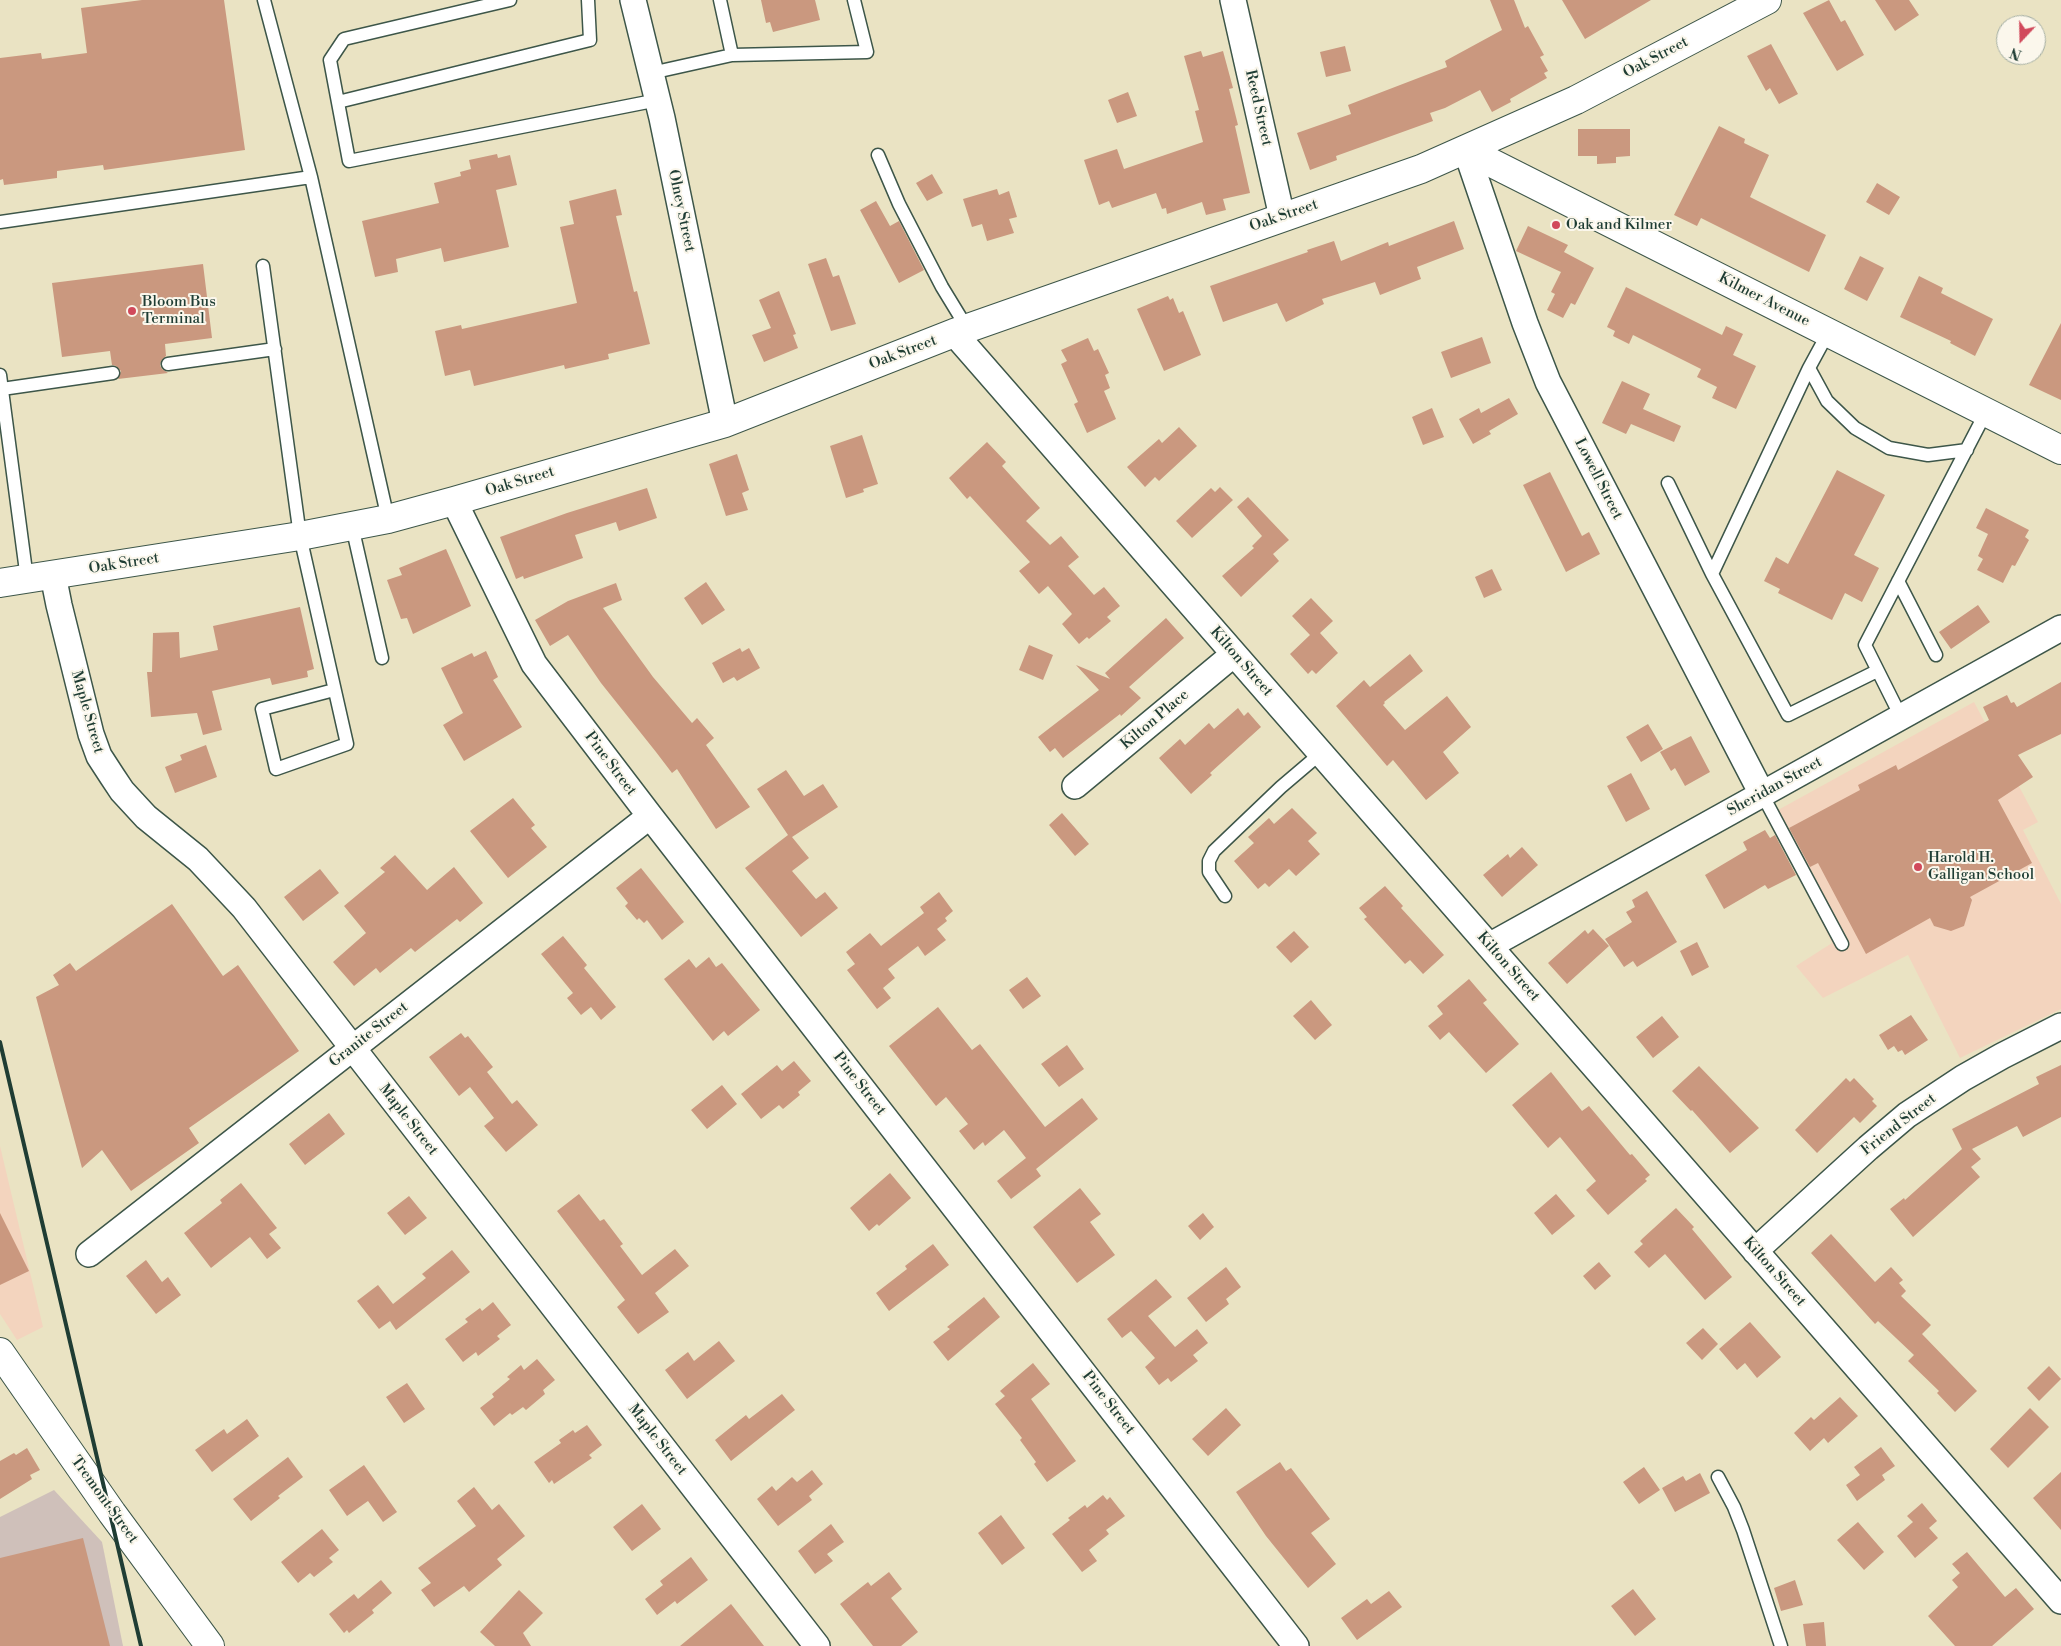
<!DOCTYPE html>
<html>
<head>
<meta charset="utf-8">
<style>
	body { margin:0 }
	#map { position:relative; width:2061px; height:1646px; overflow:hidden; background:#eae3c3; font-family:"Libre Bodoni",serif }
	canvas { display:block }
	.north { position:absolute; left:1996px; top:15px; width:50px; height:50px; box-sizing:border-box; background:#fbf7ec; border:1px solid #a3ada2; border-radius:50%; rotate:201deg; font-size:14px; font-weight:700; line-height:20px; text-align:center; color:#1f3d34 }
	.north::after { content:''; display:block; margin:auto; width:18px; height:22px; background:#d1495b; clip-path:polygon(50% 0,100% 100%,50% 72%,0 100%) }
</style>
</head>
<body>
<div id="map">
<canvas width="2061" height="1646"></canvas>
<div class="north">N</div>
</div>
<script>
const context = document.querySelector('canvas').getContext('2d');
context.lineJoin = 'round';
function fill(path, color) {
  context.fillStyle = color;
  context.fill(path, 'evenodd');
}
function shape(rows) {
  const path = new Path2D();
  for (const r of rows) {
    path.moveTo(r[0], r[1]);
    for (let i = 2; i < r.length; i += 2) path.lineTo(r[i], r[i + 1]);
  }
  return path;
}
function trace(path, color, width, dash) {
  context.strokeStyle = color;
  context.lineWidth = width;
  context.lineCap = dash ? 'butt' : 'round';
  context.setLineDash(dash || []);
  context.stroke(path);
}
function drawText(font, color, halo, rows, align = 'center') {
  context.font = font + ' "Libre Bodoni",serif';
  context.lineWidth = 4;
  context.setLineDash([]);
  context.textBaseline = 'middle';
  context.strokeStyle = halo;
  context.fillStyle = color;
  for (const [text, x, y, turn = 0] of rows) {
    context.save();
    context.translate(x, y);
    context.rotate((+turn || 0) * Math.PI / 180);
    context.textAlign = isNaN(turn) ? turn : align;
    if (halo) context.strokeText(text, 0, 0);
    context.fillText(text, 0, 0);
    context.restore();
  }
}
fill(shape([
	[1974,702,2038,822,2023,830,2061,904,2061,1009,1960,1058,1908,955,1823,998,1796,966,1832,943,1769,815],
	[0,1146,43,1327,17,1340,0,1314]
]), '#f3d4be');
fill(shape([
	[54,1490,102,1542,123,1646,0,1646,0,1517]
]), '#cfc0ba');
fill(shape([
	[142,0,224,0,245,150,104,170,103,165,57,171,57,178,4,185,3,179,0,180,0,58,41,53,42,59,87,53,81,8],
	[761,0,815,0,820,20,773,32,770,22,766,23],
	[1490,0,1514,0,1525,28,1528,26,1544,55,1540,57,1548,71,1544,73,1547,78,1510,99,1511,102,1492,112,1480,90,1445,108,1430,113,1433,121,1336,156,1337,160,1310,170,1297,133,1351,114,1348,105,1447,67,1445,61,1502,30],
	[1562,0,1651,0,1585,39],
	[1829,0,1841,22,1845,20,1864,55,1837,71,1803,13],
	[1875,0,1909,0,1919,15,1895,31],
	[1771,44,1798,94,1779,104,1770,88,1766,91,1747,56],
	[1345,46,1351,71,1326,77,1320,52],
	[1201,51,1203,57,1223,51,1233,88,1229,89,1238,125,1235,126,1250,193,1223,199,1226,210,1206,215,1202,202,1167,214,1166,208,1162,209,1156,193,1112,208,1109,201,1099,205,1084,160,1117,149,1124,169,1203,142,1195,111,1199,110,1184,56],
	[1128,92,1137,116,1117,123,1108,100],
	[1719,126,1745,139,1744,143,1769,155,1750,197,1826,235,1809,272,1701,218,1697,226,1674,215],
	[1578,129,1630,129,1630,156,1616,157,1616,163,1597,164,1597,156,1578,156],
	[497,154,498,158,510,155,517,185,496,190,509,247,444,262,441,248,396,259,398,272,375,277,362,221,439,203,434,183,461,176,460,172,471,169,469,160],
	[932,174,943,193,927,201,916,183],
	[1877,183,1900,197,1889,215,1866,202],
	[616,189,622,215,616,216,634,292,637,291,650,344,608,354,609,359,565,369,564,365,474,386,470,370,445,376,435,331,461,325,462,329,577,303,560,227,574,224,569,201],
	[997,189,999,195,1009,191,1017,217,1009,219,1014,233,987,241,982,224,972,227,963,199],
	[876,201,890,226,899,221,924,270,899,283,860,210],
	[1454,221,1464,249,1417,267,1421,279,1380,295,1375,282,1322,299,1324,304,1286,322,1277,303,1223,322,1210,286,1308,252,1307,250,1334,241,1341,261,1388,242,1389,246],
	[1528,226,1568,245,1564,252,1594,268,1575,305,1571,303,1563,318,1547,310,1555,294,1551,292,1561,272,1516,251],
	[1860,256,1884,268,1867,301,1844,289],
	[826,258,833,277,839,275,856,324,831,331,808,264],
	[203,264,212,338,165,344,166,356,161,361,160,365,162,369,168,373,118,379,121,371,116,366,112,365,110,351,62,357,52,283],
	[1919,276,1943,288,1941,293,1993,319,1975,356,1950,343,1951,341,1900,317],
	[1626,287,1722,335,1726,326,1743,334,1733,355,1756,366,1736,409,1712,398,1717,387,1697,377,1701,369,1633,335,1629,344,1613,336,1615,331,1607,327],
	[779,291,796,334,793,335,798,348,764,362,752,335,771,328,759,300],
	[1168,296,1170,300,1173,298,1179,313,1183,311,1201,355,1164,371,1137,309],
	[2061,323,2061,400,2029,385],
	[1482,337,1491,363,1451,378,1441,352],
	[1088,338,1094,351,1098,349,1109,373,1105,375,1110,388,1104,391,1116,419,1087,433,1074,404,1078,402,1061,364,1067,361,1061,350],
	[1622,381,1650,394,1643,409,1681,426,1674,442,1631,424,1626,434,1602,423],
	[1509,398,1518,414,1489,431,1491,434,1473,444,1459,419,1479,408,1481,413],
	[1432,408,1444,437,1423,445,1412,417],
	[1179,427,1197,446,1159,481,1155,477,1145,487,1127,467,1159,439,1162,443],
	[862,435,878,484,863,489,864,492,846,498,830,446],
	[987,442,1006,462,1002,466,1040,508,1026,521,1050,545,1061,536,1079,557,1068,566,1094,595,1104,587,1120,606,1107,617,1111,621,1089,639,1087,637,1079,644,1062,624,1072,614,1048,586,1039,594,1019,571,1030,562,970,496,967,499,949,478],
	[737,454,749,490,742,493,748,510,726,516,709,464],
	[1837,470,1885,495,1854,555,1879,568,1862,602,1845,593,1832,620,1778,593,1780,589,1764,581,1776,557,1788,564],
	[1550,472,1582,536,1589,532,1600,554,1566,572,1523,485],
	[1220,487,1233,500,1192,538,1176,521,1211,488,1215,492],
	[647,488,657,518,619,531,616,522,575,535,583,558,524,579,523,576,516,579,500,537,567,513],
	[1248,497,1289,540,1273,554,1279,561,1241,597,1222,576,1254,548,1252,546,1262,536,1237,507],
	[1986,508,2029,530,2025,537,2029,540,2015,566,2012,565,2003,583,1977,570,1983,559,1978,556,1988,534,1976,528],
	[446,549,471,606,413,634,407,618,401,619,387,580,402,575,399,568],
	[1492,569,1502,590,1484,598,1475,577],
	[706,582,725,610,702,625,684,598],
	[616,583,622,600,603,608,653,677,692,723,697,718,714,738,706,745,750,807,716,829,677,769,672,773,656,752,601,683,568,635,550,646,535,620,568,601],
	[1311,598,1333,621,1320,633,1338,653,1316,674,1312,670,1308,674,1290,654,1310,635,1292,616],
	[1978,605,1990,622,1951,649,1939,632],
	[300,607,314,669,307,671,308,677,272,685,270,678,212,691,222,730,203,735,197,713,151,717,147,672,152,672,153,633,179,632,180,658,218,650,213,626],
	[1166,618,1184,638,1129,687,1141,698,1121,716,1120,714,1063,758,1055,748,1050,752,1038,737,1099,690,1076,665,1110,679,1105,673],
	[1029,645,1053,655,1043,680,1019,670],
	[740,648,742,652,749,648,760,668,737,681,734,677,723,683,712,663],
	[486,651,498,677,493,680,522,727,464,761,443,725,463,713,441,668,472,653,474,657],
	[1410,654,1423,671,1384,702,1385,703,1383,705,1405,730,1447,696,1471,727,1443,752,1459,773,1426,800,1393,760,1387,766,1336,706,1364,680,1370,687],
	[2061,682,2061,734,2018,755,2033,777,1998,800,2032,863,1970,897,1972,900,1964,926,1951,931,1934,926,1930,918,1866,954,1818,863,1810,867,1789,828,1860,790,1858,785,1896,765,1898,770,1989,720,1983,707,2007,695,2011,703,2014,702,2017,707],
	[1238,708,1244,716,1248,712,1261,727,1210,773,1212,775,1191,794,1159,758,1180,739,1185,745,1209,723,1214,729],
	[1648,724,1663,749,1641,762,1626,737],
	[1691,736,1710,772,1685,786,1675,768,1671,771,1660,752],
	[206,745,217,777,175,793,165,767,182,760,180,755],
	[786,770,804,796,823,784,838,807,792,837,809,858,792,871,816,899,825,892,838,908,801,937,745,868,788,835,757,789],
	[1631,773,1650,809,1626,822,1607,786],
	[513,798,535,825,531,828,547,847,508,878,470,831],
	[1292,808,1317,833,1308,841,1320,854,1296,876,1289,869,1269,887,1265,883,1258,889,1234,861,1254,843,1248,837,1269,818,1274,824],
	[1062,813,1089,844,1075,856,1049,825],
	[1765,830,1770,838,1775,835,1796,875,1768,889,1765,885,1724,909,1705,875,1747,850,1743,842],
	[1522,847,1538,865,1502,897,1483,875,1508,854,1510,858],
	[395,855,427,890,454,867,483,903,460,922,457,919,415,952,411,948,380,973,376,968,354,986,333,962,366,933,344,906,385,872,380,868],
	[641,868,684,922,662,940,647,920,644,923,639,918,637,920,625,906,628,903,616,888],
	[320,869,339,893,303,921,284,897],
	[1385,886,1403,906,1401,908,1444,955,1423,974,1410,960,1405,964,1364,919,1367,917,1359,908],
	[1647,891,1677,942,1637,967,1633,961,1624,967,1605,939,1632,922,1626,912,1635,907,1632,900],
	[939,892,953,911,945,918,947,921,937,929,946,940,925,956,918,946,888,969,895,978,883,988,891,998,877,1009,847,970,855,964,846,952,870,933,881,946,924,913,920,907],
	[172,904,223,976,238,965,299,1051,189,1128,199,1143,131,1191,102,1150,82,1168,36,997,59,985,53,975,70,963,76,971],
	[1593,929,1609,946,1567,984,1548,963,1585,930,1588,934],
	[1294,931,1309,947,1291,963,1276,947],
	[563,936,587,965,584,968,616,1007,601,1020,591,1007,581,1015,567,998,573,993,541,954],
	[1697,942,1709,967,1692,976,1680,951],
	[709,957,716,967,722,963,760,1010,728,1036,724,1031,713,1041,664,979,689,959,696,968],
	[1027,977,1041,996,1023,1009,1009,990],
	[1469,979,1487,1000,1483,1003,1519,1044,1486,1073,1449,1032,1440,1040,1428,1026,1443,1014,1437,1006],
	[1311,1000,1332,1025,1315,1040,1293,1016],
	[938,1007,972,1050,980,1044,1045,1127,1082,1098,1098,1119,1036,1169,1041,1176,1011,1199,997,1181,1026,1158,1004,1130,985,1146,983,1142,974,1150,959,1131,968,1124,946,1097,936,1106,889,1046],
	[1911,1015,1928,1040,1905,1055,1902,1050,1898,1052,1894,1046,1888,1050,1879,1035],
	[1662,1016,1679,1037,1653,1058,1636,1037],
	[461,1033,465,1038,468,1036,493,1067,487,1072,512,1104,517,1100,538,1125,506,1152,484,1126,494,1118,470,1087,459,1096,429,1057],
	[1067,1045,1084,1069,1059,1087,1041,1064],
	[794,1061,811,1081,798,1092,800,1095,783,1109,779,1105,761,1119,741,1094,777,1065,782,1071],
	[2061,1065,2061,1117,2023,1137,2017,1126,1972,1149,1981,1159,1971,1167,1980,1177,1913,1237,1890,1209,1904,1198,1905,1200,1962,1149,1952,1129,2039,1084,2036,1077],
	[1699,1066,1759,1128,1730,1153,1692,1110,1691,1111,1672,1091],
	[1551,1072,1582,1111,1589,1106,1630,1155,1632,1154,1650,1175,1645,1179,1647,1181,1608,1215,1586,1190,1596,1181,1560,1137,1548,1148,1512,1105],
	[1846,1078,1850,1082,1854,1078,1874,1099,1872,1101,1877,1106,1860,1123,1854,1117,1817,1153,1795,1130],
	[722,1085,737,1104,707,1129,691,1110],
	[329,1113,345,1134,305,1165,289,1144],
	[890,1173,911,1198,879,1226,877,1224,869,1231,850,1208],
	[241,1183,277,1228,269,1234,281,1248,267,1259,250,1237,211,1268,184,1233,222,1203,220,1200],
	[1080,1188,1101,1214,1090,1222,1115,1255,1077,1283,1033,1227],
	[579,1194,600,1221,604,1219,623,1244,620,1246,642,1275,675,1249,689,1266,655,1293,669,1312,638,1334,617,1307,625,1300,557,1211],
	[1556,1194,1575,1216,1552,1235,1534,1213],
	[409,1196,427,1218,405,1235,387,1213],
	[1676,1208,1694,1227,1692,1229,1732,1277,1705,1300,1665,1254,1649,1268,1634,1252,1643,1244,1640,1241,1643,1238],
	[0,1213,29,1271,0,1285],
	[1203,1213,1214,1227,1200,1240,1188,1226],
	[1831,1234,1875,1282,1891,1267,1903,1280,1899,1283,1906,1291,1901,1296,1931,1325,1922,1334,1977,1391,1955,1412,1937,1393,1939,1391,1908,1361,1914,1355,1878,1321,1875,1324,1811,1253],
	[933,1244,949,1265,889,1311,876,1293,907,1269,905,1266],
	[452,1250,470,1272,396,1330,390,1321,379,1329,357,1301,378,1285,393,1304,426,1278,422,1274],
	[146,1260,162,1282,168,1277,181,1295,156,1314,126,1276],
	[1599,1262,1611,1276,1595,1290,1583,1276],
	[1226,1267,1241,1287,1226,1299,1229,1304,1206,1322,1187,1298],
	[1156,1279,1172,1297,1148,1316,1175,1347,1197,1329,1208,1343,1193,1355,1198,1361,1171,1382,1168,1378,1159,1385,1145,1367,1155,1358,1131,1331,1122,1338,1107,1319],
	[984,1297,1000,1317,948,1361,933,1342,950,1329,947,1327],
	[493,1302,511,1325,497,1336,500,1339,478,1356,476,1352,463,1362,445,1339,468,1322,465,1319,480,1308,482,1311],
	[1750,1322,1781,1357,1757,1378,1745,1363,1737,1370,1719,1349],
	[1703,1328,1718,1344,1702,1360,1686,1343],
	[719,1341,735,1361,687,1399,665,1370,688,1352,694,1361],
	[537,1359,555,1380,543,1390,545,1394,526,1410,523,1407,512,1415,510,1413,494,1426,480,1408,494,1397,492,1394,510,1379,507,1377,521,1365,524,1370],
	[1033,1363,1050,1384,1031,1399,1076,1461,1047,1482,1034,1464,1036,1462,1020,1440,1022,1438,995,1404,1005,1396,1000,1391],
	[2049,1366,2061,1379,2039,1401,2027,1388],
	[407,1383,425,1409,404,1423,386,1397],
	[782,1394,795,1410,731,1461,715,1440,746,1415,749,1419],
	[1840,1397,1858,1416,1828,1443,1824,1438,1810,1451,1794,1433,1811,1417,1814,1420],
	[1226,1408,1241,1425,1208,1456,1192,1439],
	[2030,1408,2049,1427,2008,1468,1990,1449],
	[247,1419,259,1436,212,1472,195,1450,224,1429,227,1434],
	[587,1425,602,1445,589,1455,592,1458,554,1484,552,1480,549,1483,534,1462,561,1443,559,1440,573,1430,575,1433],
	[1881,1447,1895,1466,1882,1475,1885,1480,1857,1501,1846,1485,1860,1475,1854,1467],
	[27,1448,40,1470,30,1475,32,1479,0,1499,0,1461,14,1453,16,1455],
	[288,1457,303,1477,278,1496,280,1498,251,1521,233,1499],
	[1280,1462,1286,1471,1291,1468,1330,1519,1311,1533,1336,1564,1308,1588,1266,1536,1236,1492],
	[364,1465,397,1512,383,1522,368,1501,347,1516,329,1490],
	[1644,1467,1660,1490,1639,1504,1623,1482],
	[812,1470,823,1484,809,1496,812,1500,778,1526,757,1499,772,1486,776,1491,792,1477,797,1482],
	[2061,1472,2061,1530,2033,1498],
	[1700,1473,1710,1493,1675,1512,1662,1488,1683,1476,1686,1481],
	[474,1487,492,1510,499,1504,525,1536,497,1559,502,1565,469,1592,464,1586,434,1607,421,1590,431,1583,418,1568,476,1526,457,1501],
	[1103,1495,1107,1500,1110,1497,1125,1516,1106,1530,1109,1534,1089,1550,1097,1561,1082,1572,1052,1534,1070,1520,1068,1518,1085,1505,1087,1508],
	[1922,1503,1937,1521,1929,1528,1938,1538,1915,1558,1897,1536,1913,1522,1907,1516],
	[642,1504,661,1529,632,1551,613,1527],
	[1001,1515,1025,1548,1002,1565,978,1533],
	[1858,1522,1884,1552,1864,1570,1837,1540],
	[831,1524,844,1542,827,1554,833,1561,815,1574,798,1551],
	[322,1529,339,1550,329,1558,333,1562,314,1577,310,1573,298,1583,281,1562],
	[83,1538,110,1646,0,1646,0,1558],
	[1967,1552,2005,1597,2016,1588,2034,1609,1992,1646,1955,1646,1928,1616,1958,1587,1952,1580,1960,1573,1952,1564],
	[691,1557,708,1580,677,1604,675,1601,657,1615,645,1599,663,1585,660,1581],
	[889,1572,902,1589,891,1598,918,1632,901,1646,873,1646,840,1604,868,1582,871,1586],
	[381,1580,392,1593,372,1610,374,1613,349,1633,347,1630,344,1633,329,1614,354,1594,358,1599],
	[1795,1580,1803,1605,1781,1611,1774,1588],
	[1633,1589,1656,1619,1635,1636,1611,1606],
	[519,1590,543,1613,523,1633,531,1646,495,1646,480,1632],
	[1389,1591,1402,1607,1357,1640,1341,1618,1367,1599,1371,1604],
	[731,1604,764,1646,680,1646],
	[1824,1622,1826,1646,1806,1646,1803,1624]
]), '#ca987f');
const lane = shape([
	[264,0,311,177,388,519],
	[510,0,344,39,330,60,349,161,658,100],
	[720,0,732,55],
	[651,73,732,55,867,52,854,0],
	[338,102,590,40,588,0],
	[878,155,899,204,942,287,967,328],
	[0,222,311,177],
	[263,266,300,536,347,744,276,769,262,709,334,690],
	[168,364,275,349],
	[1809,368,1827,401,1855,428,1889,448,1928,455,1967,450],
	[0,375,27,579],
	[2,389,113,373],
	[1668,483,1712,574,1788,715,1877,671],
	[352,526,382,658],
	[1712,574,1809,368,1828,333],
	[1898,581,1936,655],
	[1901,717,1865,645,1986,412],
	[1762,794,1842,944],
	[1225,896,1209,872,1209,861,1214,851,1281,787,1321,753],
	[1718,1477,1734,1507,1743,1530,1781,1646]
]);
const street = shape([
	[633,0,662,118,725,423],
	[1233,0,1282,217],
	[1466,150,1525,323,1548,382,1762,794],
	[954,333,2061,1601],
	[454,501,534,664,650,816,1296,1646],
	[53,575,59,605,91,734,99,756,112,776,122,791,146,817,198,859,244,908,817,1646],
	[1075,786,1234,654],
	[1489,946,2061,628],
	[1755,1251,1868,1148,1907,1115,1963,1078,2002,1056,2061,1026],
	[89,1254,650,816]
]);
const secondary = shape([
	[1466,150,2061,450],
	[0,583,300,536,388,519,454,501,725,423,954,333,1421,169,1576,100,1767,0],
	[0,1352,112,1513,210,1646]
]);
trace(lane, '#3d5649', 15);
trace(street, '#3d5649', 28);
trace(secondary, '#3d5649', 30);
trace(lane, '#fff', 12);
trace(street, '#fff', 25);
trace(secondary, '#fff', 28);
trace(shape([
	[0,1042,141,1646]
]), '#1f3d34', 4);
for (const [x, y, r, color] of [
	[1556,225,5,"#d1495b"],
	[132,311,5,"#d1495b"],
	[1918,867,5,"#d1495b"]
]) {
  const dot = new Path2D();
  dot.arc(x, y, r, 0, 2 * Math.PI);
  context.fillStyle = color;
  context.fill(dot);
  trace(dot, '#fbf7ec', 2);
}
drawText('15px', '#1f3d34', '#fbf7ec', [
	["Oak Street",1656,58,-28],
	["Reed Street",1258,108,77],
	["Olney Street",681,211,78],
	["Oak Street",1284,216,-19],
	["Kilmer Avenue",1764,300,27],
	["Oak Street",903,353,-21],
	["Lowell Street",1598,479,63],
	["Oak Street",520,482,-17],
	["Oak Street",124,564,-9],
	["Kilton Street",1241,662,49],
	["Maple Street",87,712,74],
	["Kilton Place",1155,720,-40],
	["Pine Street",610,764,53],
	["Sheridan Street",1775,787,-29],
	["Kilton Street",1508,967,49],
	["Granite Street",369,1035,-38],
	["Pine Street",859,1084,52],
	["Maple Street",408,1120,52],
	["Friend Street",1899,1125,-38],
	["Kilton Street",1774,1272,49],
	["Pine Street",1108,1403,52],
	["Maple Street",657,1440,52],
	["Tremont Street",104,1500,54]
]);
drawText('15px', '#1f3d34', '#fbf7ec', [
	["Oak and Kilmer",1566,225],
	["Bloom Bus",142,302],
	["Terminal",142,319],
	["Harold H.",1928,858],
	["Galligan School",1928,875]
], 'left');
</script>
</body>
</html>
